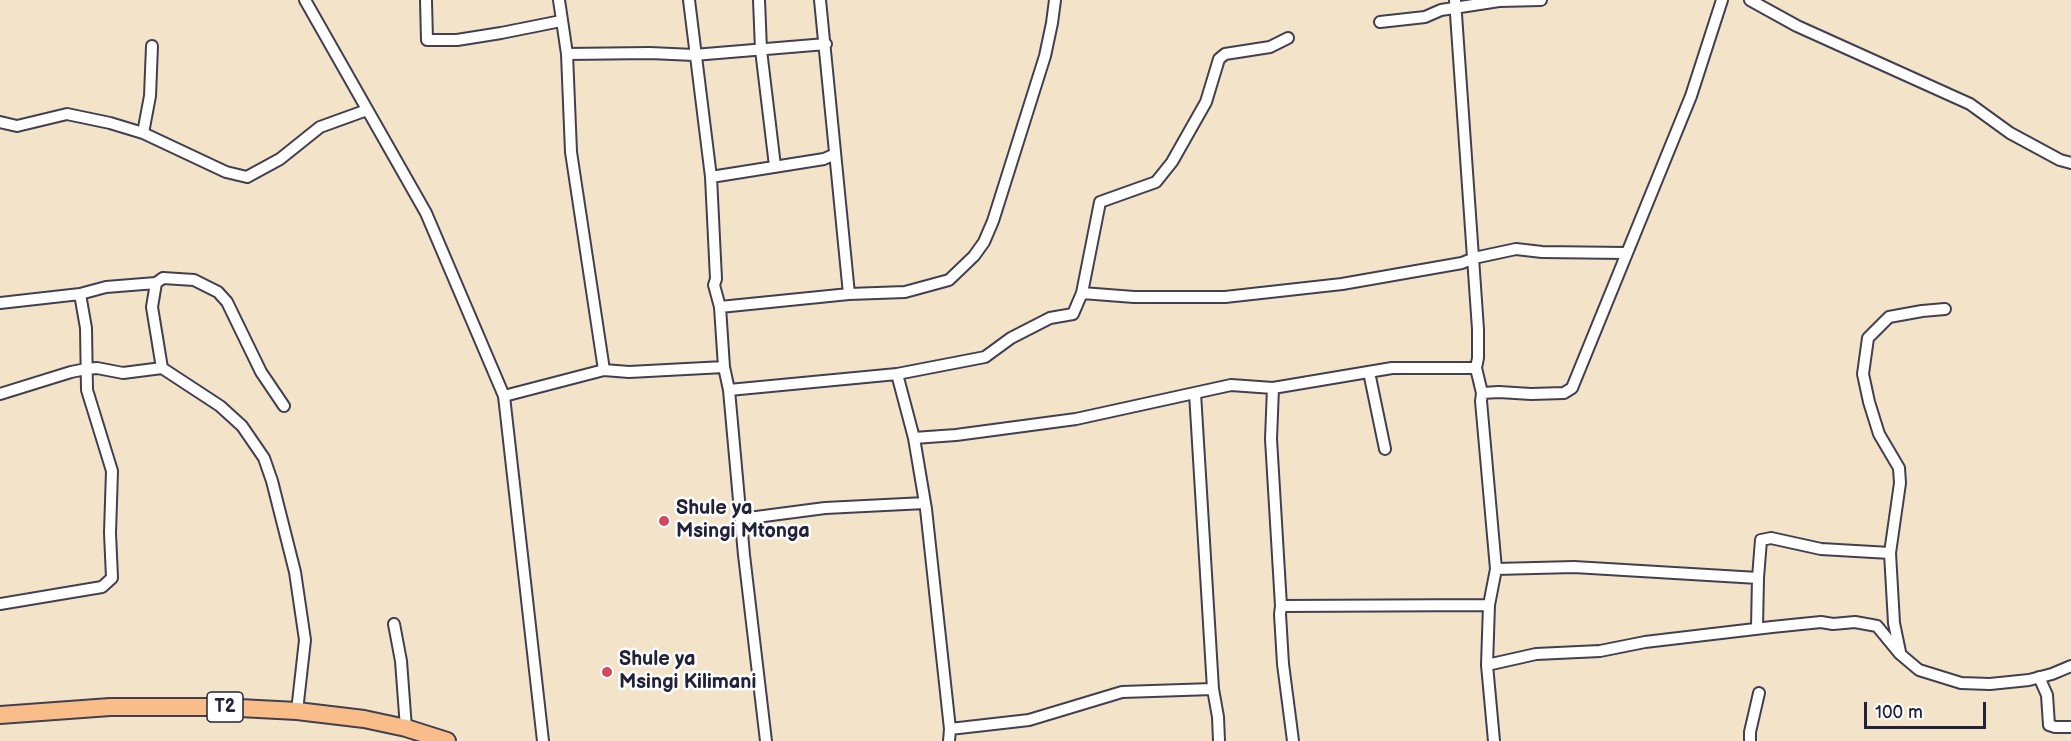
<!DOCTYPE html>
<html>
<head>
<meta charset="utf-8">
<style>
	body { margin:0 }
	#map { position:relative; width:2071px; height:741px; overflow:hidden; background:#f3e4c9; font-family:"Balsamiq Sans",sans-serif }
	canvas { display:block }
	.scale { position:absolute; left:1864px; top:702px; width:122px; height:27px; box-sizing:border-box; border:3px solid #22223b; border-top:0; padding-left:8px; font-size:18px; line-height:21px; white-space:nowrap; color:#22223b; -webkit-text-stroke:4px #fff; paint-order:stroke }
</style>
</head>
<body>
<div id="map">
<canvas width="2071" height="741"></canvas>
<div class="scale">100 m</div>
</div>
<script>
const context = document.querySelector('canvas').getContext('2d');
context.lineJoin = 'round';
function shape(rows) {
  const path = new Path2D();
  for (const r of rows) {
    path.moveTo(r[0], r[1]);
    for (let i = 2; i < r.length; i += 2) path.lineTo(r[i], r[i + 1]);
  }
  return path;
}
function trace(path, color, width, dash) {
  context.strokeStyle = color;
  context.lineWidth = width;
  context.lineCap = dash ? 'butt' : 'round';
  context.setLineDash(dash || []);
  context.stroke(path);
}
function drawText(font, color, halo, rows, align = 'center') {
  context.font = font + ' "Balsamiq Sans",sans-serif';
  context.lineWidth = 5;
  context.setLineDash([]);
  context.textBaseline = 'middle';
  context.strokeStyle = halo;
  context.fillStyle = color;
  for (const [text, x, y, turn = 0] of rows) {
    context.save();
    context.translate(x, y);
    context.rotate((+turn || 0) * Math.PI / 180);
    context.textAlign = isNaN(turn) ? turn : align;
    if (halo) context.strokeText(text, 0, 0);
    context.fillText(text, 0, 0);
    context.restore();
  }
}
const minor = shape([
	[305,0,426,213,504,396,543,741],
	[426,0,427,40,457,40,501,33,561,21],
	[559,0,567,54,571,152,604,370],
	[689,0,711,177,716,279,714,285,720,307,724,367,729,390,744,555,766,741],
	[759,0,761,50,775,166],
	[820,0,849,294],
	[1455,0,1478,329,1478,358,1476,368,1482,393,1481,401,1496,569,1489,605,1487,665,1494,741],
	[1750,0,1797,26,1970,104,2010,133,2060,160,2071,163],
	[1380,22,1425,17,1441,10,1499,1,1541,0],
	[567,54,650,53,694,55,826,44],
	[0,122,17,126,67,114,110,123,143,133,226,172,247,177,280,159,320,127,367,110],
	[143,133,150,96,152,46],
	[711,177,824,159,835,154],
	[156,283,152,307,162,368],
	[1082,293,1134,297,1225,297,1342,284,1462,263,1474,258,1516,249,1542,252,1626,253],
	[0,303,80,294,106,287,156,283,163,278,194,280,218,292,227,302,261,372,284,406],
	[720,307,849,294,905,292,949,280,974,256,984,242,993,221,1045,56,1052,23,1055,0],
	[1369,372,1385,449],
	[897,374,914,438,926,509,950,729,949,741],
	[1273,388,1271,439,1281,606,1280,614,1283,664,1293,741],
	[729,390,897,374,985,357,1011,338,1050,318,1073,314,1082,293,1100,202,1156,182,1172,162,1206,102,1219,59,1225,54,1270,47,1288,38],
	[1195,393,1213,689,1218,717,1219,741],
	[1482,393,1499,392,1531,394,1564,393,1572,388,1691,96,1722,0],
	[0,394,71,372,86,369,97,368,123,373,162,368,220,406,242,426,264,458,272,481,295,572,305,640,297,711],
	[504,396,604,370,629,372,724,367],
	[914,438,956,435,1076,419,1231,385,1273,388,1392,368,1476,368],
	[741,519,825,508,925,503],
	[1890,553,1900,483,1899,468,1879,434,1869,402,1863,374,1868,338,1889,317,1922,311,1945,309],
	[1496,569,1574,567,1758,578,1761,540,1771,538,1821,549,1890,553,1894,623,1900,652],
	[0,604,102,587,112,578,110,533,112,471,87,390,86,328,80,294],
	[1281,606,1489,605],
	[394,624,401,661,406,728],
	[1757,628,1758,578],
	[1487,665,1536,654,1600,651,1645,642,1772,627,1821,622,1833,624,1855,622,1877,626,1900,654,1919,670,1961,683,1990,684,2029,680,2052,674,2071,666],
	[2039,677,2047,695,2049,725,2055,727,2071,727],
	[950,729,1029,720,1122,692,1213,689],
	[1750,741,1750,732,1759,693]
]);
const highway = shape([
	[0,715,110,707,220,707,297,711,364,719,406,728,447,741]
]);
trace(minor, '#413f50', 14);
trace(highway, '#413f50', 20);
trace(minor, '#fff', 10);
trace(highway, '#f8bd88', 16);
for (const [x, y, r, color] of [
	[664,521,6,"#d1495b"],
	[607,672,6,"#d1495b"]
]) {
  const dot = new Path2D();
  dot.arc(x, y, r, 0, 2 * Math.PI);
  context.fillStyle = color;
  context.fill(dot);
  trace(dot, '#fff', 2);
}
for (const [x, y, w] of [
	[225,707,36]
]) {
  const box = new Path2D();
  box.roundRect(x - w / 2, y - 15, w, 30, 4.5);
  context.fillStyle = '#fff';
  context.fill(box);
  trace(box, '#22223b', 1.5);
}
drawText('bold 18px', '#22223b', null, [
	["T2",225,707]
]);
drawText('bold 20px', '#22223b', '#fff', [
	["Shule ya",676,509],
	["Msingi Mtonga",676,532],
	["Shule ya",619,660],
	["Msingi Kilimani",619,683]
], 'left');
</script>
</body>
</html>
